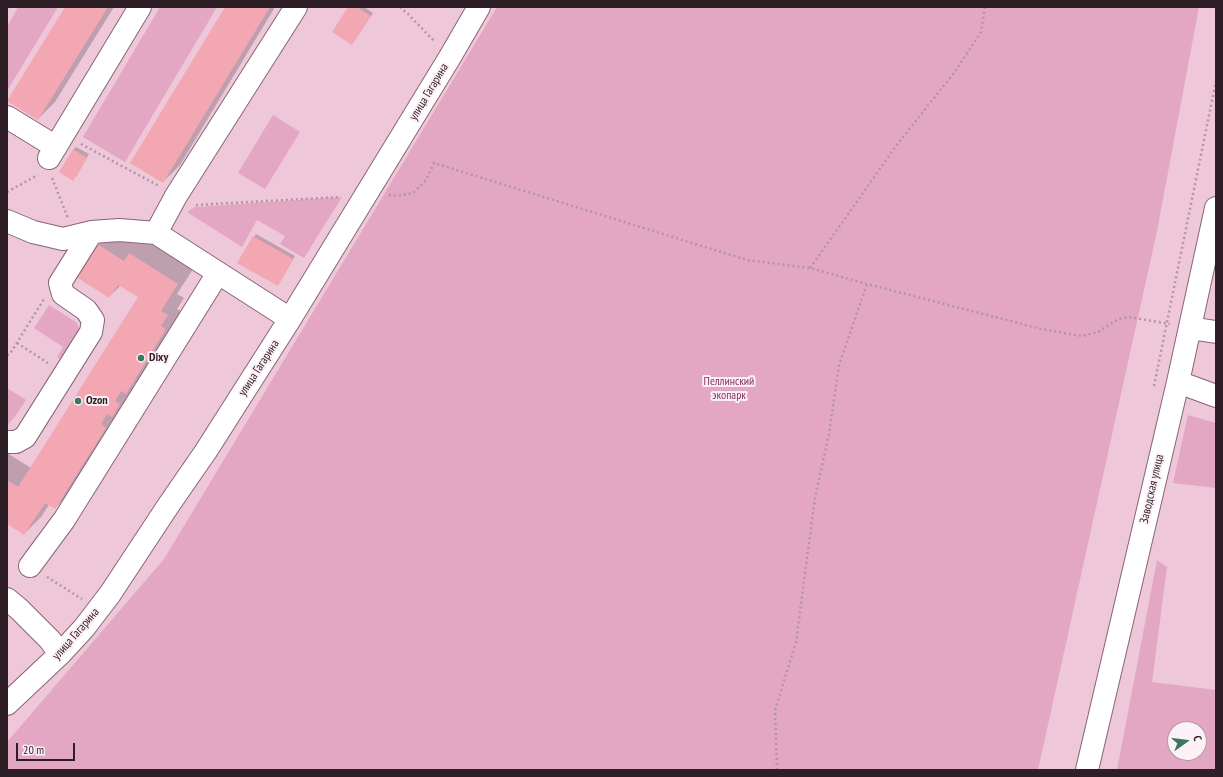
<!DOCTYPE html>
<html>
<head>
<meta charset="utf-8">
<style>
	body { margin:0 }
	#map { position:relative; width:1223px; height:777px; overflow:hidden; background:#eec7d9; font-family:"PT Sans Narrow",sans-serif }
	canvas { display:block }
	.frame { position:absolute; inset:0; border:8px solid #2d1f25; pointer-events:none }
	.north { position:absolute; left:1167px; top:721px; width:40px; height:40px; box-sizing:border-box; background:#fdf0f6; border:1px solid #aa9ca2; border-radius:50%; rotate:76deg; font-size:11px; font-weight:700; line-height:16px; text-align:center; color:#2d1f25 }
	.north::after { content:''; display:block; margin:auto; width:14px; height:18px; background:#3b7863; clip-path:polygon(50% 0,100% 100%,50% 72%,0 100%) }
	.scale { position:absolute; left:16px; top:743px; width:59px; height:18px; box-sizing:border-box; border:2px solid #2d1f25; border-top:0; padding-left:5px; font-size:12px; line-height:14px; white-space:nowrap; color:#2d1f25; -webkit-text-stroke:3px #fdf0f6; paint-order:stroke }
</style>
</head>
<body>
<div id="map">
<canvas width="1223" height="777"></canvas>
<div class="frame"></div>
<div class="north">С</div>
<div class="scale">20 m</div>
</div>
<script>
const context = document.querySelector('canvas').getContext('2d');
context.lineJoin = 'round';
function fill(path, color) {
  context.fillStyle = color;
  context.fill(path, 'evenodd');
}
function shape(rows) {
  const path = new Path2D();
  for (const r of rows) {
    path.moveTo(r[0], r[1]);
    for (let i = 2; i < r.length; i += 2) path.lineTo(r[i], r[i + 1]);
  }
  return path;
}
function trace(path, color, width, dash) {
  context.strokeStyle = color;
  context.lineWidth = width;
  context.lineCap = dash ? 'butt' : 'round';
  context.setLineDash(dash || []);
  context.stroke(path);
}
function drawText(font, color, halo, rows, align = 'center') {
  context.font = font + ' "PT Sans Narrow",sans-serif';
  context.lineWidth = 4;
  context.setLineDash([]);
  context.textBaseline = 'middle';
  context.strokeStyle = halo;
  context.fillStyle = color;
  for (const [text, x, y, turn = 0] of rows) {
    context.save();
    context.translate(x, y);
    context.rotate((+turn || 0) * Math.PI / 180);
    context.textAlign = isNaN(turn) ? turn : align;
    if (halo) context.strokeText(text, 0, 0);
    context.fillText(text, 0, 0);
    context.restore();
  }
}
fill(shape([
	[18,7,58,7,7,91,7,27],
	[160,7,217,7,125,162,83,137],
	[497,7,1199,7,1157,231,1038,770,7,770,7,742,164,559],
	[273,115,300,132,265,189,238,173],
	[342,197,304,258,280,244,285,236,257,220,242,247,187,212,195,207],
	[49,305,76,322,80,330,65,363,57,357,63,347,34,328],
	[7,388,26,400,14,418,8,424,7,423],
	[1188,415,1216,423,1216,488,1173,483],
	[1157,560,1167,567,1152,682,1216,690,1216,770,1117,770],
	[1175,729,1199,729,1199,753,1175,753]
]), '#e3a7c3');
fill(shape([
	[66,7,114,7,55,102,38,119],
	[226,7,275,7,180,165,163,182],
	[349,7,364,7,373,13,352,44],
	[76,147,89,154,76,177,74,149],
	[115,228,140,243,147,236,195,266,177,294,184,298,177,309,183,312,143,376,133,385,136,387,129,399,119,408,122,410,72,491,55,508,49,505,41,517,24,534,7,523,7,453,31,468,139,297,121,285,109,297,98,245],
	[256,234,295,256,280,282,254,237]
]), '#0003');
fill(shape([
	[65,7,108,7,38,120,7,101],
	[225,7,270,7,163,183,130,163],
	[348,7,357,7,371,16,352,45,332,32],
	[73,149,87,158,73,181,59,172],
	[253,236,293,259,278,286,237,263],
	[97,244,124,261,129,253,178,284,161,311,168,315,161,326,166,329,126,394,121,391,115,401,120,404,112,417,107,414,101,424,106,428,55,509,45,503,24,535,7,524,7,480,18,487,138,297,118,285,109,298,76,277]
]), '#f3a7b2');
const minor = shape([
	[7,117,56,147],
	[49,158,140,7],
	[7,221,33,232,63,239,92,232,119,230,156,233,290,319],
	[156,233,176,196,296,7],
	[1190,328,1216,332],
	[1178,382,1216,396],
	[7,442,16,442,25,437,91,332,93,320,86,310,63,294,60,283,92,232],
	[30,566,64,520,218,273],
	[7,599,19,609,50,640,60,654],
	[7,704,60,654,84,628,110,594,168,506,206,451,290,319,450,57,479,7],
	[1087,770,1178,382,1216,208]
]);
trace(minor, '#886576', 24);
trace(shape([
	[400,7,408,14,435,42],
	[81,144,159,186],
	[52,178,68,218],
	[7,192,38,175],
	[389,195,397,196,413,193,426,180,434,163,747,260,810,268,867,284,1041,329,1082,336,1098,332,1118,319,1129,317,1170,324],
	[196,205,340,197],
	[810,268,899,142,954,73,981,32,985,7],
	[17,343,48,363],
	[7,355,10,354,44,299],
	[1154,386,1216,81],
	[47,577,82,599],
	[777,770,775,710,796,642,815,498,829,434,839,365,867,284]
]), '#b494a3', 2.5, [2, 3]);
trace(minor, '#fff', 22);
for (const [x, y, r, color] of [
	[141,358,4,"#3b7863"],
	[78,401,4,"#3b7863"]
]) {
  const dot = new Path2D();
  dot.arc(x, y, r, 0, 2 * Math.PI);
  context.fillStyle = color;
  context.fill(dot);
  trace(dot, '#fdf0f6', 1.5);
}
drawText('12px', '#2d1f25', '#fdf0f6', [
	["улица Гагарина",429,92,-59],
	["улица Гагарина",259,368,-57],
	["Заводская улица",1152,489,-77],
	["улица Гагарина",76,634,-49]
]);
drawText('bold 12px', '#2d1f25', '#fdf0f6', [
	["Dixy",149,358],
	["Ozon",86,401]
], 'left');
drawText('12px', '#853561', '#fdf0f6', [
	["Пеллинский",729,382],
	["экопарк",729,396]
]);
</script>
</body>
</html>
